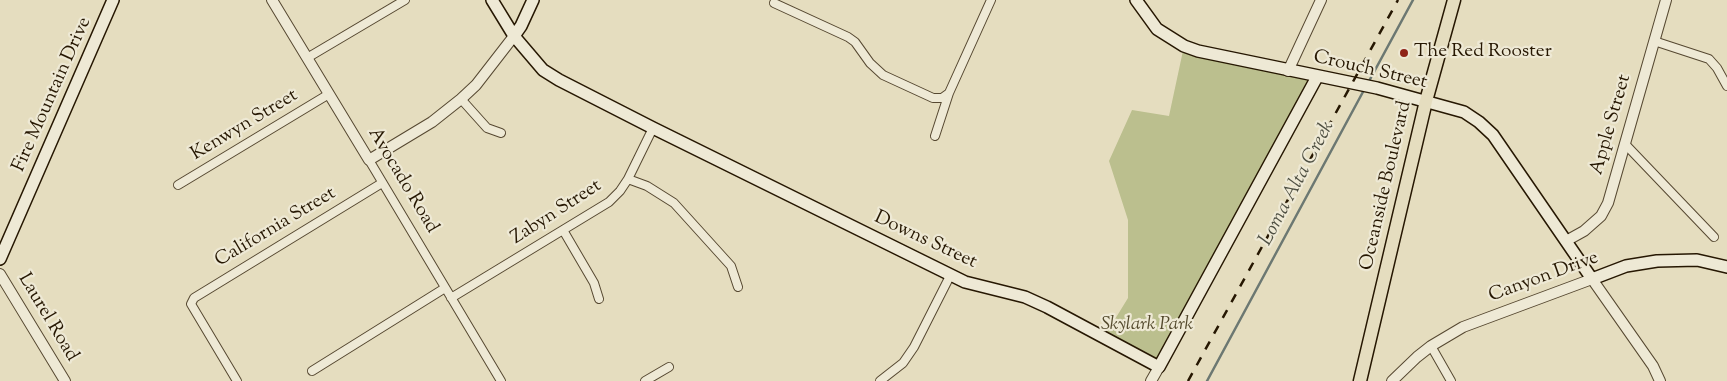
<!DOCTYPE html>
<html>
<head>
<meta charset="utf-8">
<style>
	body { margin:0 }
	canvas { display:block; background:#e5ddbf }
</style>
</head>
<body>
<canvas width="1727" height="381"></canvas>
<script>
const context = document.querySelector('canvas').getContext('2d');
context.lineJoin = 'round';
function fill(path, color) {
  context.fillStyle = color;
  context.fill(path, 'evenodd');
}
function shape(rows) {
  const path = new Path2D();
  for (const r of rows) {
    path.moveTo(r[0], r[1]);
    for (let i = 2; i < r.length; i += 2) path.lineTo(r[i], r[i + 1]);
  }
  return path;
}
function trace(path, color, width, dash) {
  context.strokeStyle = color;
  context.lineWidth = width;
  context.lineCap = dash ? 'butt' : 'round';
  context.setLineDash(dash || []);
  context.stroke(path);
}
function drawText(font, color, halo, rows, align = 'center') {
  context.font = font + ' "Sorts Mill Goudy",serif';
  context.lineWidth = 4.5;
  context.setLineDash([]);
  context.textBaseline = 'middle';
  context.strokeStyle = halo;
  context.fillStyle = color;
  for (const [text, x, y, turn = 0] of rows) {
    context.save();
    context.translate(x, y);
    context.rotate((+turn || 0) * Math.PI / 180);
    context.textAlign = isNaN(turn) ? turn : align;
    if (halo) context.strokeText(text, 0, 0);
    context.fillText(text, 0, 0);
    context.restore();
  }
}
fill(shape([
	[1184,46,1317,77,1159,367,1104,337,1128,298,1128,220,1109,161,1132,110,1169,116]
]), '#bbbf8e');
trace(shape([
	[1368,83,1413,0],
	[1207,381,1364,90]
]), '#6c7872', 2.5);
const minor = shape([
	[774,3,848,37,855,42,870,63,883,75,933,98,942,98,949,93],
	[1654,41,1709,59,1717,68,1727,86],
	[307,58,405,0],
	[461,99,487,128,501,133],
	[935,136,949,93,991,0],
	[1625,144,1714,237],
	[369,160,501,381],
	[628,179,647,186,674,203,731,266,738,287],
	[178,185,329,94],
	[563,230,594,283,599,299],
	[451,298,609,202,620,191,628,179,653,128],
	[1431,346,1451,381],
	[312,371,445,288],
	[237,381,191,304,194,298,382,183],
	[645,381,669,367],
	[880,381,903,363,914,347,951,274]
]);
const tertiary = shape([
	[272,0,369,160,432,122,461,99,476,85,514,36],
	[1288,71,1321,0],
	[1566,241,1584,231,1601,216,1608,203,1666,0],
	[0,274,65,381],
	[1151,381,1159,367],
	[1392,381,1417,357,1431,346,1463,327,1592,279,1653,366,1660,381]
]);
const secondary = shape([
	[492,0,514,36,543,70,559,80,653,128,965,282,1025,297,1047,307,1159,367,1317,77],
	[1136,0,1157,29,1184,46,1198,51,1377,88,1464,112,1479,122,1493,135,1592,279,1626,266,1657,261,1697,260,1727,267],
	[514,36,521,26,533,0],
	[0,259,113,0]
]);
const primary = shape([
	[1360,381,1426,101,1454,0]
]);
trace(minor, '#564831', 10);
trace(tertiary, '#564831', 12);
trace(secondary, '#261702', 14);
trace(primary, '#261702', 15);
trace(minor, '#eee9d5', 8);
trace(tertiary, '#eee9d5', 10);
trace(secondary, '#eee9d5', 11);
trace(primary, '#e5ddbf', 12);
trace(shape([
	[1188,381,1398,0]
]), '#261702', 2.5, [9, 9]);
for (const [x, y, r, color] of [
	[1404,53,5,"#8f2418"]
]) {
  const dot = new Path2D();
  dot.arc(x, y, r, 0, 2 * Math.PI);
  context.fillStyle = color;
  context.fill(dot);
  trace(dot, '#eee9d5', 2);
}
drawText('19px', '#261702', '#eee9d5', [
	["The Red Rooster",1414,53]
], 'left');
drawText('19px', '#261702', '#eee9d5', [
	["Crouch Street",1370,71,13],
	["Fire Mountain Drive",53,95,-66],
	["Apple Street",1612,125,-74],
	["Kenwyn Street",245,126,-31],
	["Avocado Road",402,181,59],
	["Oceanside Boulevard",1387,186,-77],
	["Zabyn Street",557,213,-33],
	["California Street",276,228,-31],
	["Downs Street",925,241,25],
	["Canyon Drive",1544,278,-20],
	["Laurel Road",47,318,59]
]);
drawText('italic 19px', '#53492c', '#eee9d5', [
	["Skylark Park",1147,326]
]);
drawText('italic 20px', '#4f5043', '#eee9d5', [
	["Loma Alta Creek",1298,184,-62]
]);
</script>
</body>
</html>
